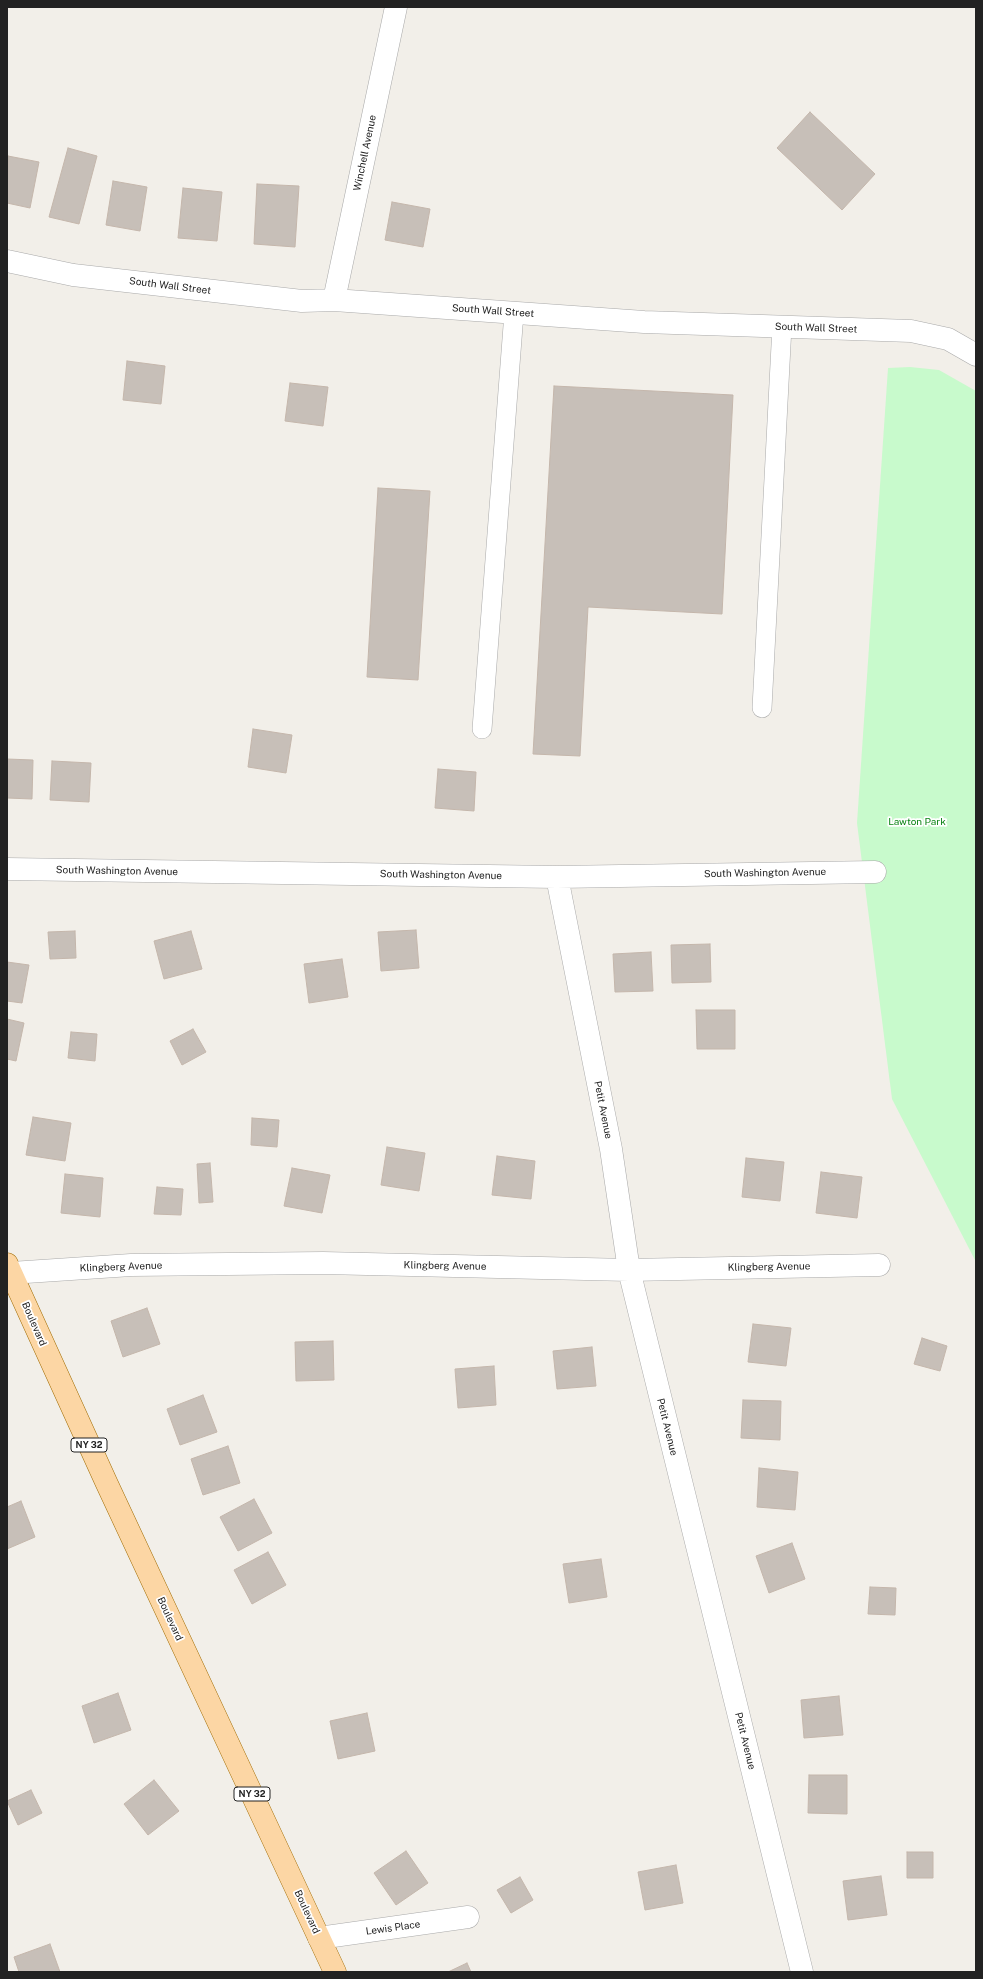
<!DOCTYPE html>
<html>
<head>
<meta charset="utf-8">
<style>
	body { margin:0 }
	#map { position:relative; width:983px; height:1979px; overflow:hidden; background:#f2efe9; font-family:"Public Sans",sans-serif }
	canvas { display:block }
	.frame { position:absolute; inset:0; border:8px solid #222; pointer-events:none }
</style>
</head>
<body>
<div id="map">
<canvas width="983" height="1979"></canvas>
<div class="frame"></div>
</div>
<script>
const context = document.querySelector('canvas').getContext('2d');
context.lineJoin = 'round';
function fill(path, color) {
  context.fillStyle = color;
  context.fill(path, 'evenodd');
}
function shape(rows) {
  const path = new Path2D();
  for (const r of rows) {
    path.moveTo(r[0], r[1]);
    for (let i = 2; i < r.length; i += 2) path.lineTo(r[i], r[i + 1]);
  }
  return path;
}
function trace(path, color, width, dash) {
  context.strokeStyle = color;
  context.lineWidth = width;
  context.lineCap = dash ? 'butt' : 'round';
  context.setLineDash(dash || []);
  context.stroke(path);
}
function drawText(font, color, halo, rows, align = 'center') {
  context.font = font + ' "Public Sans",sans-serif';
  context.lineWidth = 3.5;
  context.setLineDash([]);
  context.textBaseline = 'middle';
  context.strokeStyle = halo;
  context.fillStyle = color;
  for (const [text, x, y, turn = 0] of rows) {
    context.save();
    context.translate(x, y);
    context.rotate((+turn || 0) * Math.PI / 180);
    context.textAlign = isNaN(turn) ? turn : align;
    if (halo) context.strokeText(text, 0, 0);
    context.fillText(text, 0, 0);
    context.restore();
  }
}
fill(shape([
	[910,367,939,370,976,391,976,1262,892,1099,857,823,888,368]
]), '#c8facc');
const building = shape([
	[810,112,875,174,842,210,777,148,810,112],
	[68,148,97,156,79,224,49,217,68,148],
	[8,156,39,162,30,208,7,203,8,156],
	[113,181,147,187,140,231,106,225,113,181],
	[257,184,299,186,295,247,254,244,257,184],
	[183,188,222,192,217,241,178,238,183,188],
	[392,202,430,209,423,247,385,240,392,202],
	[127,361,165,366,161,404,123,400,127,361],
	[290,383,328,387,323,426,285,421,290,383],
	[554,386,733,395,722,614,588,607,580,756,533,754,554,386],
	[378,488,430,491,418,680,367,677,378,488],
	[253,729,292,735,286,773,248,767,253,729],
	[7,759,33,760,32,799,7,798,7,759],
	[52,761,91,763,89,802,50,800,52,761],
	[438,769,476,772,474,811,435,808,438,769],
	[416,930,419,968,381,971,378,932,416,930],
	[75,931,76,958,50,959,48,932,75,931],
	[191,931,202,969,164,979,154,941,191,931],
	[710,944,711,982,672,983,671,945,710,944],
	[651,952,653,991,615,992,613,954,651,952],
	[342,959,348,997,309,1003,304,964,342,959],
	[7,962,29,965,22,1003,7,1001,7,962],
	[696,1010,735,1010,735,1049,697,1049,696,1010],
	[7,1019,24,1023,16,1061,7,1059,7,1019],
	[193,1029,206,1052,182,1065,170,1041,193,1029],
	[71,1032,97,1034,95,1061,68,1058,71,1032],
	[33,1117,71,1123,65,1161,26,1155,33,1117],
	[252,1118,279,1120,277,1147,251,1145,252,1118],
	[387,1147,425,1153,419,1191,381,1185,387,1147],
	[497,1156,535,1161,531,1199,492,1195,497,1156],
	[746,1158,784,1162,780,1201,742,1197,746,1158],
	[210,1163,213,1202,199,1203,197,1164,210,1163],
	[292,1168,330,1175,322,1213,284,1206,292,1168],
	[821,1172,862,1177,857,1218,816,1213,821,1172],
	[65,1174,103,1178,100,1217,61,1213,65,1174],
	[157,1187,183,1189,181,1215,154,1214,157,1187],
	[147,1308,160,1344,123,1357,111,1321,147,1308],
	[753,1324,791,1328,786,1366,748,1362,753,1324],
	[922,1338,947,1346,940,1371,914,1364,922,1338],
	[333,1341,334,1380,296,1381,295,1342,333,1341],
	[592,1347,596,1386,557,1389,553,1351,592,1347],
	[494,1366,496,1405,458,1408,455,1369,494,1366],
	[203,1395,217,1432,180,1445,167,1409,203,1395],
	[743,1400,781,1401,780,1440,741,1438,743,1400],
	[228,1446,240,1483,203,1495,191,1459,228,1446],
	[759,1468,798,1472,795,1510,757,1507,759,1468],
	[254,1499,272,1533,238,1551,220,1517,254,1499],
	[21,1501,35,1537,7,1549,7,1507,21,1501],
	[792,1543,805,1579,769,1593,756,1556,792,1543],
	[268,1552,286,1585,252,1604,234,1570,268,1552],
	[601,1559,607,1597,569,1603,563,1564,601,1559],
	[870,1587,896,1588,895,1615,868,1614,870,1587],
	[118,1693,131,1730,94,1743,82,1706,118,1693],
	[839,1696,843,1735,804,1738,801,1700,839,1696],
	[367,1713,375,1751,338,1759,330,1721,367,1713],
	[809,1775,847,1775,847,1814,808,1813,809,1775],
	[154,1780,179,1811,148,1835,124,1804,154,1780],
	[31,1790,42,1813,18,1825,7,1801,31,1790],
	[406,1851,428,1883,396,1905,374,1873,406,1851],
	[907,1852,933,1852,933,1878,907,1878,907,1852],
	[676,1865,683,1903,645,1910,638,1872,676,1865],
	[881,1876,887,1915,848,1920,843,1881,881,1876],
	[520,1877,533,1900,511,1913,497,1890,520,1877],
	[50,1944,60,1972,19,1972,14,1957,50,1944],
	[467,1963,471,1972,448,1972,467,1963]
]);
fill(building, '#c7bfb8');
trace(building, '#c4b6ab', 1);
const service = shape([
	[762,708,782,326],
	[482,729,514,313]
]);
const minor = shape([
	[7,261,73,275,302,301,334,300,644,322,911,331,948,339,976,355],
	[334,300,396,7],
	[7,869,557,877,875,872],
	[557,877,611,1149,629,1270,802,1972],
	[11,1273,131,1265,323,1263,629,1270,879,1265],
	[319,1938,468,1917]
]);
const primary = shape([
	[7,1264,107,1484,335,1972]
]);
trace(service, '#a9a9a9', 20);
trace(minor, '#a9a9a9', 23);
trace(primary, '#a06b00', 23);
trace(service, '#fff', 19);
trace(minor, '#fff', 22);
trace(primary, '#fcd6a4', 22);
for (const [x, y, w] of [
	[89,1445,36],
	[252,1794,36]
]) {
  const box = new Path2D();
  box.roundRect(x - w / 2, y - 7, w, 14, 3);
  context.fillStyle = '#fff';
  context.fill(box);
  trace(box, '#222', 1);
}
drawText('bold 9px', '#222', null, [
	["NY 32",89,1445],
	["NY 32",252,1794]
]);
drawText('10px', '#222', '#fff', [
	["Winchell Avenue",365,153,-78],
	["South Wall Street",170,286,7],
	["South Wall Street",493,311,4],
	["South Wall Street",816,328,2],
	["South Washington Avenue",117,871,1],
	["South Washington Avenue",765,873,-1],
	["South Washington Avenue",441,875,1],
	["Petit Avenue",603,1110,79],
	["Klingberg Avenue",445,1266,1],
	["Klingberg Avenue",121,1267,-2],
	["Klingberg Avenue",769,1267,-1],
	["Boulevard",34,1324,66],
	["Petit Avenue",667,1427,76],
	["Boulevard",170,1619,65],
	["Petit Avenue",745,1741,76],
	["Boulevard",307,1912,65],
	["Lewis Place",393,1928,-8]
]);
drawText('10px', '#0c8416', '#fff', [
	["Lawton Park",917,822]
]);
</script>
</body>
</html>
